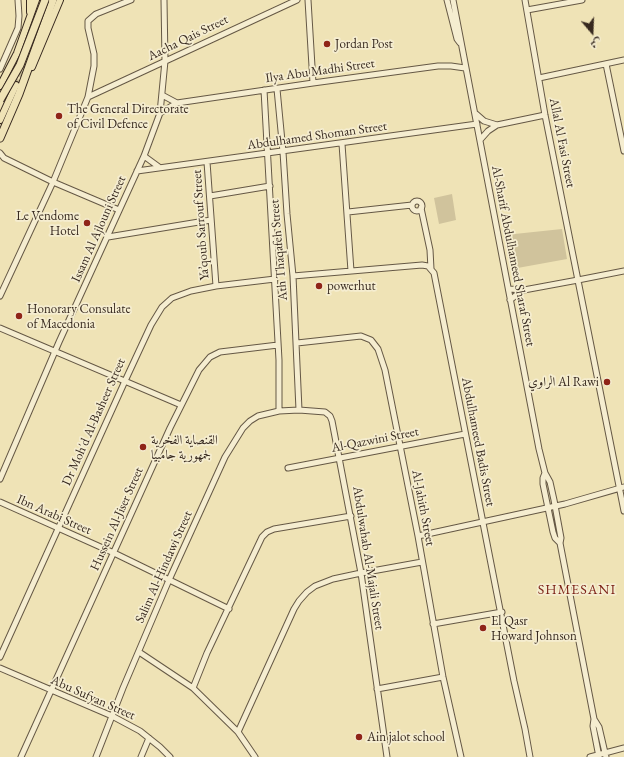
<!DOCTYPE html>
<html>
<head>
<meta charset="utf-8">
<style>
	body { margin:0 }
	#map { position:relative; width:624px; height:757px; overflow:hidden; background:#efe3b6; font-family:"EB Garamond",Amiri,serif }
	canvas { display:block }
	.north { position:absolute; left:572px; top:12px; width:40px; height:40px; -webkit-text-stroke:3px #f5edd0; paint-order:stroke; rotate:161deg; font-size:11px; font-weight:700; line-height:16px; text-align:center; color:#37291f }
	.north::after { content:''; display:block; margin:auto; width:14px; height:18px; background:#37291f; clip-path:polygon(50% 0,100% 100%,50% 72%,0 100%) }
</style>
</head>
<body>
<div id="map">
<canvas width="624" height="757"></canvas>
<div class="north">ش</div>
</div>
<script>
const context = document.querySelector('canvas').getContext('2d');
context.lineJoin = 'round';
function fill(path, color) {
  context.fillStyle = color;
  context.fill(path, 'evenodd');
}
function shape(rows) {
  const path = new Path2D();
  for (const r of rows) {
    if (r.length === 3) {
      path.moveTo(r[0] + r[2], r[1]);
      path.arc(r[0], r[1], r[2], 0, 2 * Math.PI);
      continue;
    }
    path.moveTo(r[0], r[1]);
    for (let i = 2; i < r.length; i += 2) path.lineTo(r[i], r[i + 1]);
  }
  return path;
}
function trace(path, color, width, dash) {
  context.strokeStyle = color;
  context.lineWidth = width;
  context.lineCap = dash ? 'butt' : 'round';
  context.setLineDash(dash || []);
  context.stroke(path);
}
function drawText(font, color, halo, rows, align = 'center') {
  context.font = font + ' "EB Garamond",Amiri,serif';
  context.lineWidth = 3.5;
  context.setLineDash([]);
  context.textBaseline = 'middle';
  context.strokeStyle = halo;
  context.fillStyle = color;
  for (const [text, x, y, turn = 0] of rows) {
    context.save();
    context.translate(x, y);
    context.rotate((+turn || 0) * Math.PI / 180);
    context.textAlign = isNaN(turn) ? turn : align;
    if (halo) context.strokeText(text, 0, 0);
    context.fillText(text, 0, 0);
    context.restore();
  }
}
fill(shape([
	[452,194,456,220,439,224,434,198],
	[562,229,567,259,512,269,505,235]
]), '#d0c39c');
trace(shape([
	[16,85,33,41,35,32]
]), '#cabe98', 6, [6, 3]);
const minor = shape([
	[308,0,313,83],
	[447,0,457,39,460,43],
	[453,0,539,449,545,473,550,482,554,500,561,538,560,543,594,719,593,726,599,757],
	[525,0,545,115,624,511],
	[527,10,582,0],
	[606,64,624,151],
	[0,69,18,28,19,16,18,0],
	[539,78,624,60],
	[277,89,283,152,287,214,293,276,299,410],
	[264,90,279,360,279,411],
	[162,95,177,103],
	[88,97,297,0],
	[160,113,177,103,313,83,438,66,451,66,465,68],
	[476,114,484,121,497,125],
	[480,140,488,131,497,125,545,115],
	[342,144,351,271],
	[0,153,4,158,53,182,119,210],
	[144,156,159,167],
	[207,162,216,286],
	[137,171,477,124],
	[210,196,270,186],
	[417,206,5],
	[421,208,430,250,431,269],
	[348,212,412,205],
	[108,237,211,220],
	[293,276,422,265,428,266,434,273,514,681,525,729,530,757],
	[509,289,524,290,578,280,624,271],
	[0,296,53,182,88,97,94,66,94,54,88,28,88,21,96,14,131,0],
	[510,300,523,290],
	[0,328,181,405],
	[297,343,361,336,371,340,378,349,385,370,418,536,443,677,461,757],
	[288,468,465,434],
	[545,473,543,478,543,484,553,532,555,538,560,543],
	[0,479,59,342,144,156,160,113,165,61,164,0],
	[0,502,114,553,229,609],
	[418,536,565,504,624,487],
	[433,624,502,612],
	[139,652,193,688,238,732,255,757],
	[0,657,125,381,151,325,162,307,172,298,191,291,216,286,275,279],
	[0,668,112,716,140,731,160,747,170,757],
	[193,688,207,653,262,537,267,532,274,529,351,516],
	[377,689,443,677],
	[594,719,599,727,606,757],
	[238,732,294,609,299,601,307,592,315,586,333,579,361,573,422,562],
	[21,757,170,428,199,370,210,357,220,352,278,345],
	[96,757,123,688,169,580,225,457,243,428,250,421,258,416,279,411,299,410,325,412,330,416,332,421,361,573,387,757],
	[141,757,149,738],
	[590,757,624,748]
]);
const major = shape([
	[30,12,30,0],
	[32,67,60,0],
	[0,86,17,53,36,0],
	[0,120,16,85]
]);
const highway = shape([
	[0,138,19,94,53,0]
]);
trace(minor, '#655845', 7);
trace(major, '#37291f', 8);
trace(highway, '#37291f', 9);
trace(minor, '#f5edd0', 5);
trace(major, '#efe3b6', 6);
trace(highway, '#efe3b6', 7);
const highwayBridge = shape([
	[0,100,20,65,45,0]
]);
trace(highwayBridge, '#37291f', 9, []);
trace(highwayBridge, '#efe3b6', 7);
for (const [x, y, r, color] of [
	[327,44,4,"#8f2418"],
	[59,116,4,"#8f2418"],
	[87,223,4,"#8f2418"],
	[319,286,4,"#8f2418"],
	[19,316,4,"#8f2418"],
	[607,382,4,"#8f2418"],
	[143,447,4,"#8f2418"],
	[483,628,4,"#8f2418"],
	[359,737,4,"#8f2418"]
]) {
  const dot = new Path2D();
  dot.arc(x, y, r, 0, 2 * Math.PI);
  context.fillStyle = color;
  context.fill(dot);
  trace(dot, '#f5edd0', 1.5);
}
drawText('13px', '#37291f', '#f5edd0', [
	["Aacha Qais Street",188,38,-26],
	["Ilya Abu Madhi Street",320,71,-8],
	["Abdulhamed Shoman Street",317,136,-8],
	["Allal Al Fasi Street",562,143,79],
	["Ya’qoub Sarrouf Street",201,225,-94],
	["Issam Al Ajlouni Street",99,229,-66],
	["Ath Thaqafeh Street",279,250,-95],
	["Al-Sharif Abdulhameed Sharaf Street",513,256,79],
	["Dr Moh'd Al-Basheer Street",94,422,-66],
	["Al-Qazwini Street",375,440,-11],
	["Abdulhameed Badis Street",478,442,79],
	["Al-Jahith Street",423,508,79],
	["Ibn Arabi Street",54,515,24],
	["Hussein Al-Jiser Street",117,519,-66],
	["Abdulwahab Al-Majali Street",368,558,81],
	["Salim Al-Hindawi Street",164,567,-66],
	["Abu Sufyan Street",93,698,24]
]);
drawText('13px', '#37291f', '#f5edd0', [
	["Jordan Post",335,44],
	["The General Directorate",67,109],
	["of Civil Defence",67,124],
	["Le Vendome",79,216,"right"],
	["Hotel",79,231,"right"],
	["powerhut",327,286],
	["Honorary Consulate",27,309],
	["of Macedonia",27,324],
	["الراوي Al Rawi",599,382,"right"],
	["القنصاية الفخرية",151,440],
	["لجمهورية جامبيا",151,455],
	["El Qasr",491,621],
	["Howard Johnson",491,636],
	["Ain jalot school",367,737]
], 'left');
context.letterSpacing = '1px';
drawText('14px', '#7a1f14', '#f5edd0', [
	["SHMESANI",577,590]
]);
context.letterSpacing = '0px';
</script>
</body>
</html>
